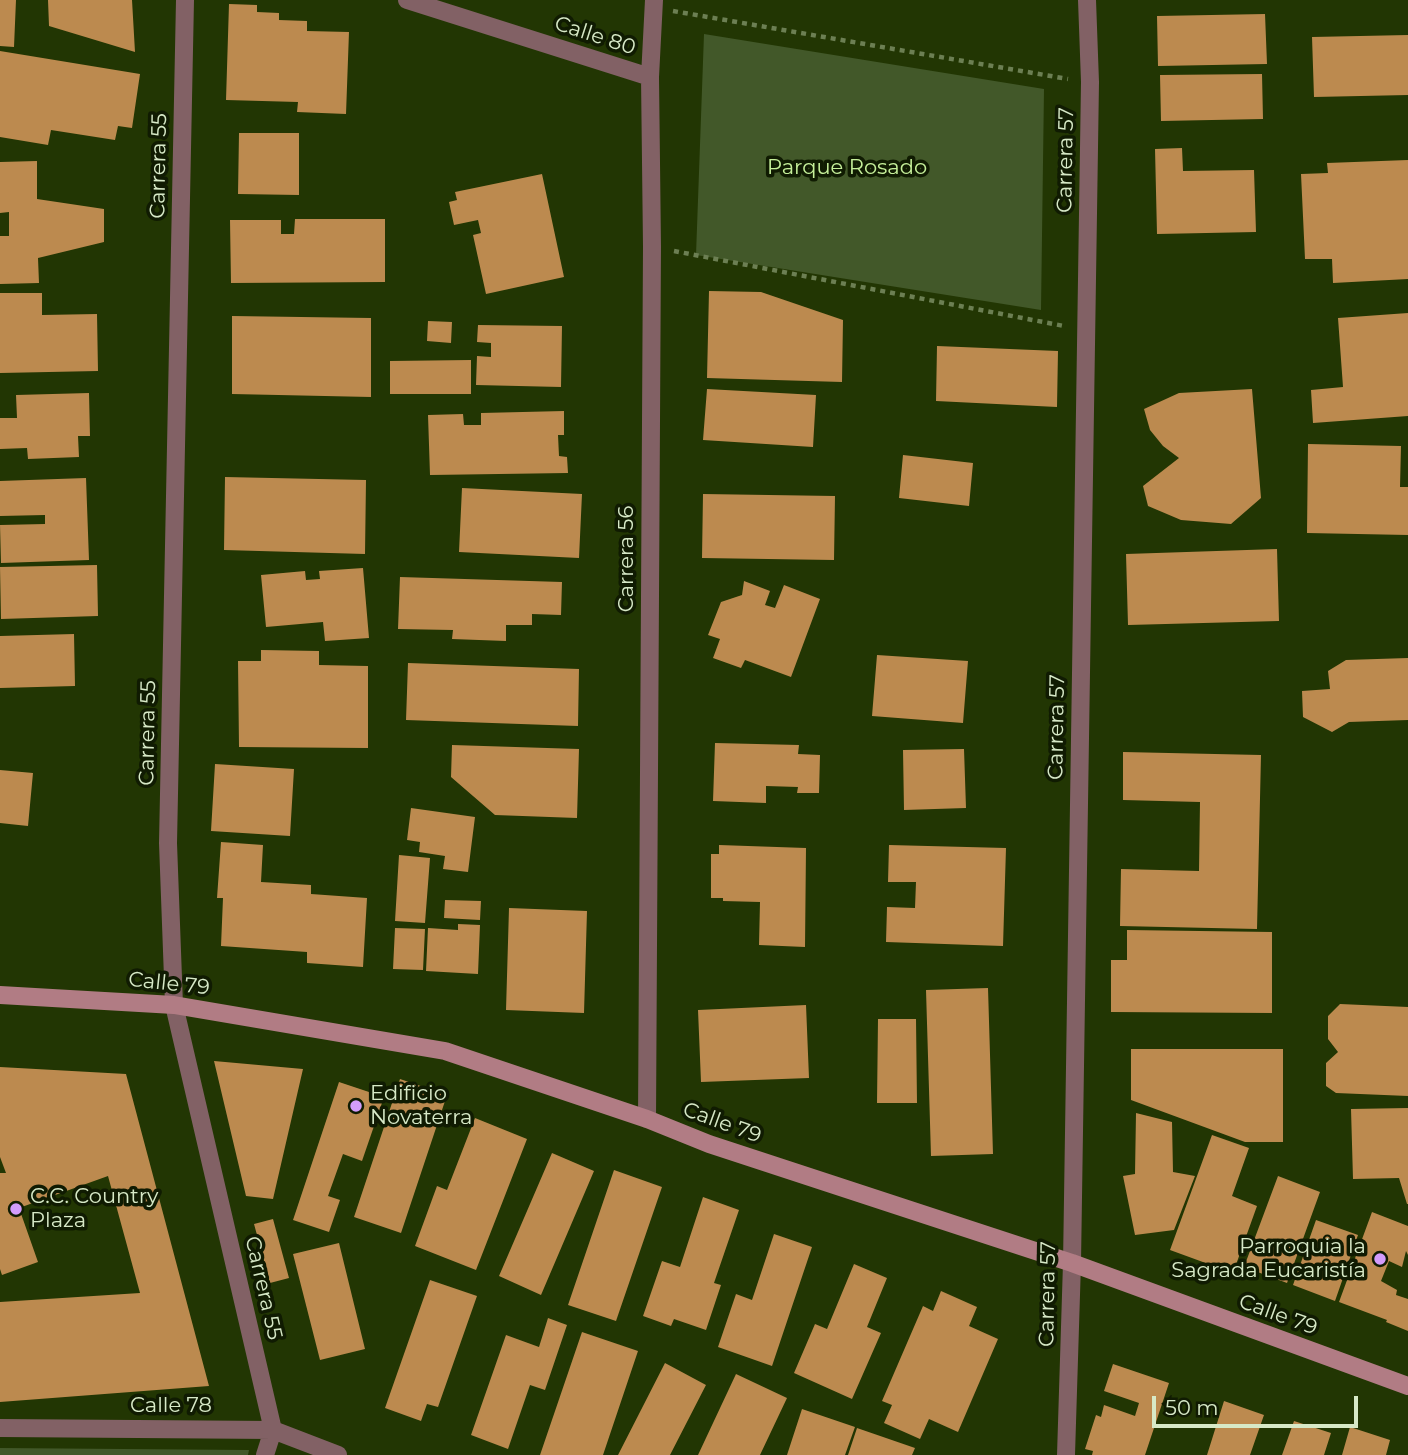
<!DOCTYPE html>
<html>
<head>
<meta charset="utf-8">
<style>
	body { margin:0 }
	#map { position:relative; width:1408px; height:1455px; overflow:hidden; background:#223603; font-family:Montserrat,sans-serif }
	canvas { display:block }
	.scale { position:absolute; left:1152px; top:1396px; width:206px; height:32px; box-sizing:border-box; border:4px solid #d7e9c7; border-top:0; padding-left:9px; font-size:21px; line-height:24px; white-space:nowrap; color:#d7e9c7; -webkit-text-stroke:5px #101b02; paint-order:stroke }
</style>
</head>
<body>
<div id="map">
<canvas width="1408" height="1455"></canvas>
<div class="scale">50 m</div>
</div>
<script>
const context = document.querySelector('canvas').getContext('2d');
context.lineJoin = 'round';
function fill(path, color) {
  context.fillStyle = color;
  context.fill(path, 'evenodd');
}
function shape(rows) {
  const path = new Path2D();
  for (const r of rows) {
    path.moveTo(r[0], r[1]);
    for (let i = 2; i < r.length; i += 2) path.lineTo(r[i], r[i + 1]);
  }
  return path;
}
function trace(path, color, width, dash) {
  context.strokeStyle = color;
  context.lineWidth = width;
  context.lineCap = dash ? 'butt' : 'round';
  context.setLineDash(dash || []);
  context.stroke(path);
}
function drawText(font, color, halo, rows, align = 'center') {
  context.font = font + ' Montserrat,sans-serif';
  context.lineWidth = 7;
  context.setLineDash([]);
  context.textBaseline = 'middle';
  context.strokeStyle = halo;
  context.fillStyle = color;
  for (const [text, x, y, turn = 0] of rows) {
    context.save();
    context.translate(x, y);
    context.rotate((+turn || 0) * Math.PI / 180);
    context.textAlign = isNaN(turn) ? turn : align;
    if (halo) context.strokeText(text, 0, 0);
    context.fillText(text, 0, 0);
    context.restore();
  }
}
fill(shape([
	[704,34,1044,89,1041,310,696,255],
	[0,1448,249,1450,248,1455,0,1455]
]), '#425829');
fill(shape([
	[0,0,16,0,14,47,0,46],
	[48,0,132,0,135,52,49,26],
	[229,4,257,5,257,12,279,13,279,20,307,21,307,31,349,32,346,114,297,112,298,102,226,100],
	[1265,14,1267,64,1158,66,1157,16],
	[1408,35,1408,95,1314,97,1312,37],
	[0,51,140,74,132,128,118,126,115,140,51,130,48,145,0,137],
	[1262,74,1263,119,1161,121,1160,75],
	[239,133,299,133,299,195,238,194],
	[1182,148,1183,171,1254,170,1256,232,1157,234,1155,149],
	[1408,160,1408,279,1333,283,1332,259,1305,259,1301,174,1328,173,1327,163],
	[37,161,37,199,104,209,104,242,38,258,39,283,0,284,0,236,9,236,9,212,0,213,0,162],
	[542,174,564,277,486,294,473,235,481,233,478,220,454,225,449,202,457,200,455,192],
	[295,219,385,219,385,282,231,283,230,220,281,220,281,234,294,234],
	[709,291,761,292,843,320,842,382,707,378],
	[0,293,42,293,42,315,97,314,98,371,0,373],
	[1408,313,1408,416,1313,423,1311,390,1343,387,1338,318],
	[232,316,371,318,371,397,232,394],
	[428,321,452,322,451,343,427,341],
	[478,325,562,326,561,387,476,385,477,356,491,357,491,343,477,342],
	[937,346,1058,351,1057,407,936,401],
	[471,360,471,394,390,394,390,361],
	[707,389,816,395,813,447,703,440],
	[1252,389,1261,498,1231,524,1181,520,1148,506,1143,486,1179,458,1163,446,1150,430,1144,409,1179,393],
	[89,393,90,436,78,436,79,457,28,459,27,448,0,449,0,418,17,418,16,395],
	[564,411,564,435,558,435,559,456,567,457,568,473,430,475,428,415,463,414,464,425,481,425,481,413],
	[1308,444,1401,446,1400,487,1408,487,1408,535,1307,533],
	[903,455,973,463,969,506,899,498],
	[225,477,366,480,365,554,224,550],
	[86,478,89,560,1,563,0,525,45,524,45,515,0,516,0,481],
	[462,488,582,494,579,558,459,552],
	[703,494,835,496,834,560,702,558],
	[1277,549,1279,621,1128,625,1126,554],
	[97,565,98,616,1,619,0,567],
	[363,568,369,638,325,641,323,622,266,627,261,575,305,571,306,580,320,579,319,571],
	[400,577,562,582,561,615,532,614,532,625,506,625,506,641,452,639,453,630,398,629],
	[744,581,770,591,765,605,775,608,784,585,820,599,791,677,745,660,741,668,713,658,720,639,708,635,721,602,742,595],
	[74,634,75,686,0,688,0,636],
	[261,650,319,651,319,665,368,666,368,748,239,747,238,661,261,661],
	[877,655,968,661,963,723,872,716],
	[1408,658,1408,720,1349,722,1332,732,1303,717,1302,691,1330,689,1328,671,1346,660],
	[408,663,579,669,578,726,406,720],
	[715,743,799,745,798,754,820,755,819,793,797,793,798,787,766,786,766,803,713,801],
	[452,745,579,749,577,818,495,815,451,777],
	[964,749,966,808,904,810,903,750],
	[1123,752,1261,755,1257,929,1120,926,1121,869,1199,871,1200,802,1123,800],
	[215,764,294,769,290,836,211,831],
	[0,770,33,773,28,826,0,823],
	[411,808,475,817,468,872,443,869,445,856,419,852,420,842,407,840],
	[221,842,263,845,261,882,311,885,311,894,367,898,363,967,307,963,307,952,221,946,223,898,217,898],
	[719,845,806,848,805,947,759,945,760,902,723,901,723,898,711,898,711,854,719,854],
	[889,845,1006,848,1003,946,886,942,887,907,915,908,916,882,888,882],
	[399,855,430,858,425,923,395,921],
	[445,900,481,901,480,920,444,918],
	[509,908,587,911,584,1013,506,1010],
	[458,924,480,925,478,974,426,971,428,928,458,930],
	[395,928,425,929,423,970,393,969],
	[1127,930,1272,932,1272,1013,1111,1012,1111,960,1127,960],
	[988,988,993,1154,931,1156,926,990],
	[1340,1004,1408,1007,1408,1096,1336,1093,1326,1086,1326,1063,1338,1052,1328,1039,1328,1016],
	[806,1005,809,1078,701,1082,698,1010],
	[878,1019,916,1019,917,1103,877,1103],
	[1131,1049,1283,1049,1283,1142,1245,1142,1131,1100],
	[214,1061,303,1069,273,1199,246,1196],
	[0,1067,126,1074,209,1386,0,1402,0,1302,140,1293,108,1176,19,1208,38,1262,2,1275,0,1269,0,1173,6,1173,0,1157],
	[400,1079,447,1095,401,1233,354,1217],
	[339,1082,384,1097,362,1161,343,1154,328,1196,340,1200,329,1232,293,1220],
	[1408,1108,1408,1204,1407,1204,1399,1178,1353,1179,1351,1109],
	[1136,1113,1172,1122,1173,1172,1195,1176,1174,1230,1135,1235,1123,1176,1135,1174],
	[475,1118,527,1139,476,1270,415,1246,437,1186,447,1190],
	[1212,1135,1249,1148,1232,1196,1257,1206,1233,1273,1170,1250],
	[552,1153,594,1171,541,1295,499,1276],
	[614,1170,662,1187,616,1321,568,1305],
	[1278,1176,1320,1192,1287,1283,1244,1267],
	[703,1197,739,1210,714,1283,721,1285,706,1330,674,1319,671,1326,643,1316,662,1261,680,1267],
	[1372,1212,1408,1226,1408,1255,1406,1251,1402,1267,1389,1261,1381,1281,1397,1290,1396,1295,1408,1299,1408,1331,1386,1322,1387,1320,1339,1302],
	[273,1219,289,1278,270,1283,254,1224],
	[1316,1220,1358,1235,1335,1301,1293,1285],
	[774,1234,812,1247,772,1366,718,1347,736,1294,752,1300],
	[339,1243,365,1349,320,1360,293,1254],
	[854,1264,887,1278,867,1327,881,1333,852,1399,794,1373,815,1324,827,1329],
	[430,1280,477,1296,438,1407,427,1404,421,1421,385,1408],
	[941,1291,977,1307,969,1326,998,1339,958,1432,929,1419,920,1439,884,1423,892,1405,882,1401,923,1306,933,1311],
	[548,1318,567,1325,545,1390,530,1385,508,1449,471,1435,506,1335,539,1347],
	[582,1332,638,1351,603,1455,540,1455],
	[665,1363,706,1385,670,1455,618,1455],
	[1113,1364,1169,1383,1145,1455,1092,1455,1093,1451,1085,1449,1096,1415,1101,1417,1104,1405,1135,1416,1139,1403,1104,1391],
	[736,1374,787,1398,760,1455,698,1455],
	[1224,1401,1264,1415,1250,1455,1207,1455],
	[802,1409,855,1427,845,1455,787,1455],
	[1294,1421,1331,1433,1324,1455,1282,1455],
	[1350,1427,1390,1440,1386,1455,1342,1455],
	[857,1428,915,1448,912,1455,848,1455]
]), '#bc8a4f');
trace(shape([
	[673,11,1068,79],
	[674,251,1064,326]
]), '#6c7f53', 4.5, [5, 5]);
trace(shape([
	[185,0,168,843,174,1005,273,1430,265,1455],
	[407,0,650,77],
	[647,1119,652,247,650,77,654,0],
	[0,1428,273,1430,338,1455],
	[1066,1455,1072,1263,1090,82,1087,0]
]), '#826165', 18);
trace(shape([
	[0,995,174,1005,445,1051,647,1119,709,1144,1072,1263,1408,1386]
]), '#b17c84', 18);
for (const [x, y, r, color] of [
	[356,1106,7,"#d39cfc"],
	[16,1209,7,"#d39cfc"],
	[1380,1259,7,"#d39cfc"]
]) {
  const dot = new Path2D();
  dot.arc(x, y, r, 0, 2 * Math.PI);
  context.fillStyle = color;
  context.fill(dot);
  trace(dot, '#101b02', 2.5);
}
drawText('21px', '#d7e9c7', '#101b02', [
	["Calle 80",595,36,18],
	["Carrera 57",1066,160,-89],
	["Carrera 55",159,166,-89],
	["Carrera 56",627,559,-90],
	["Carrera 57",1057,727,-89],
	["Carrera 55",148,733,-89],
	["Calle 79",169,984,6],
	["Calle 79",722,1123,20],
	["Carrera 55",263,1288,77],
	["Carrera 57",1048,1294,-89],
	["Calle 79",1278,1315,20],
	["Calle 78",171,1406]
]);
drawText('21px', '#c6f09a', '#101b02', [
	["Parque Rosado",847,168]
]);
drawText('21px', '#d7e9c7', '#101b02', [
	["Edificio",370,1094],
	["Novaterra",370,1118],
	["C.C. Country",30,1197],
	["Plaza",30,1221],
	["Parroquia la",1366,1247,"right"],
	["Sagrada Eucaristía",1366,1271,"right"]
], 'left');
</script>
</body>
</html>
